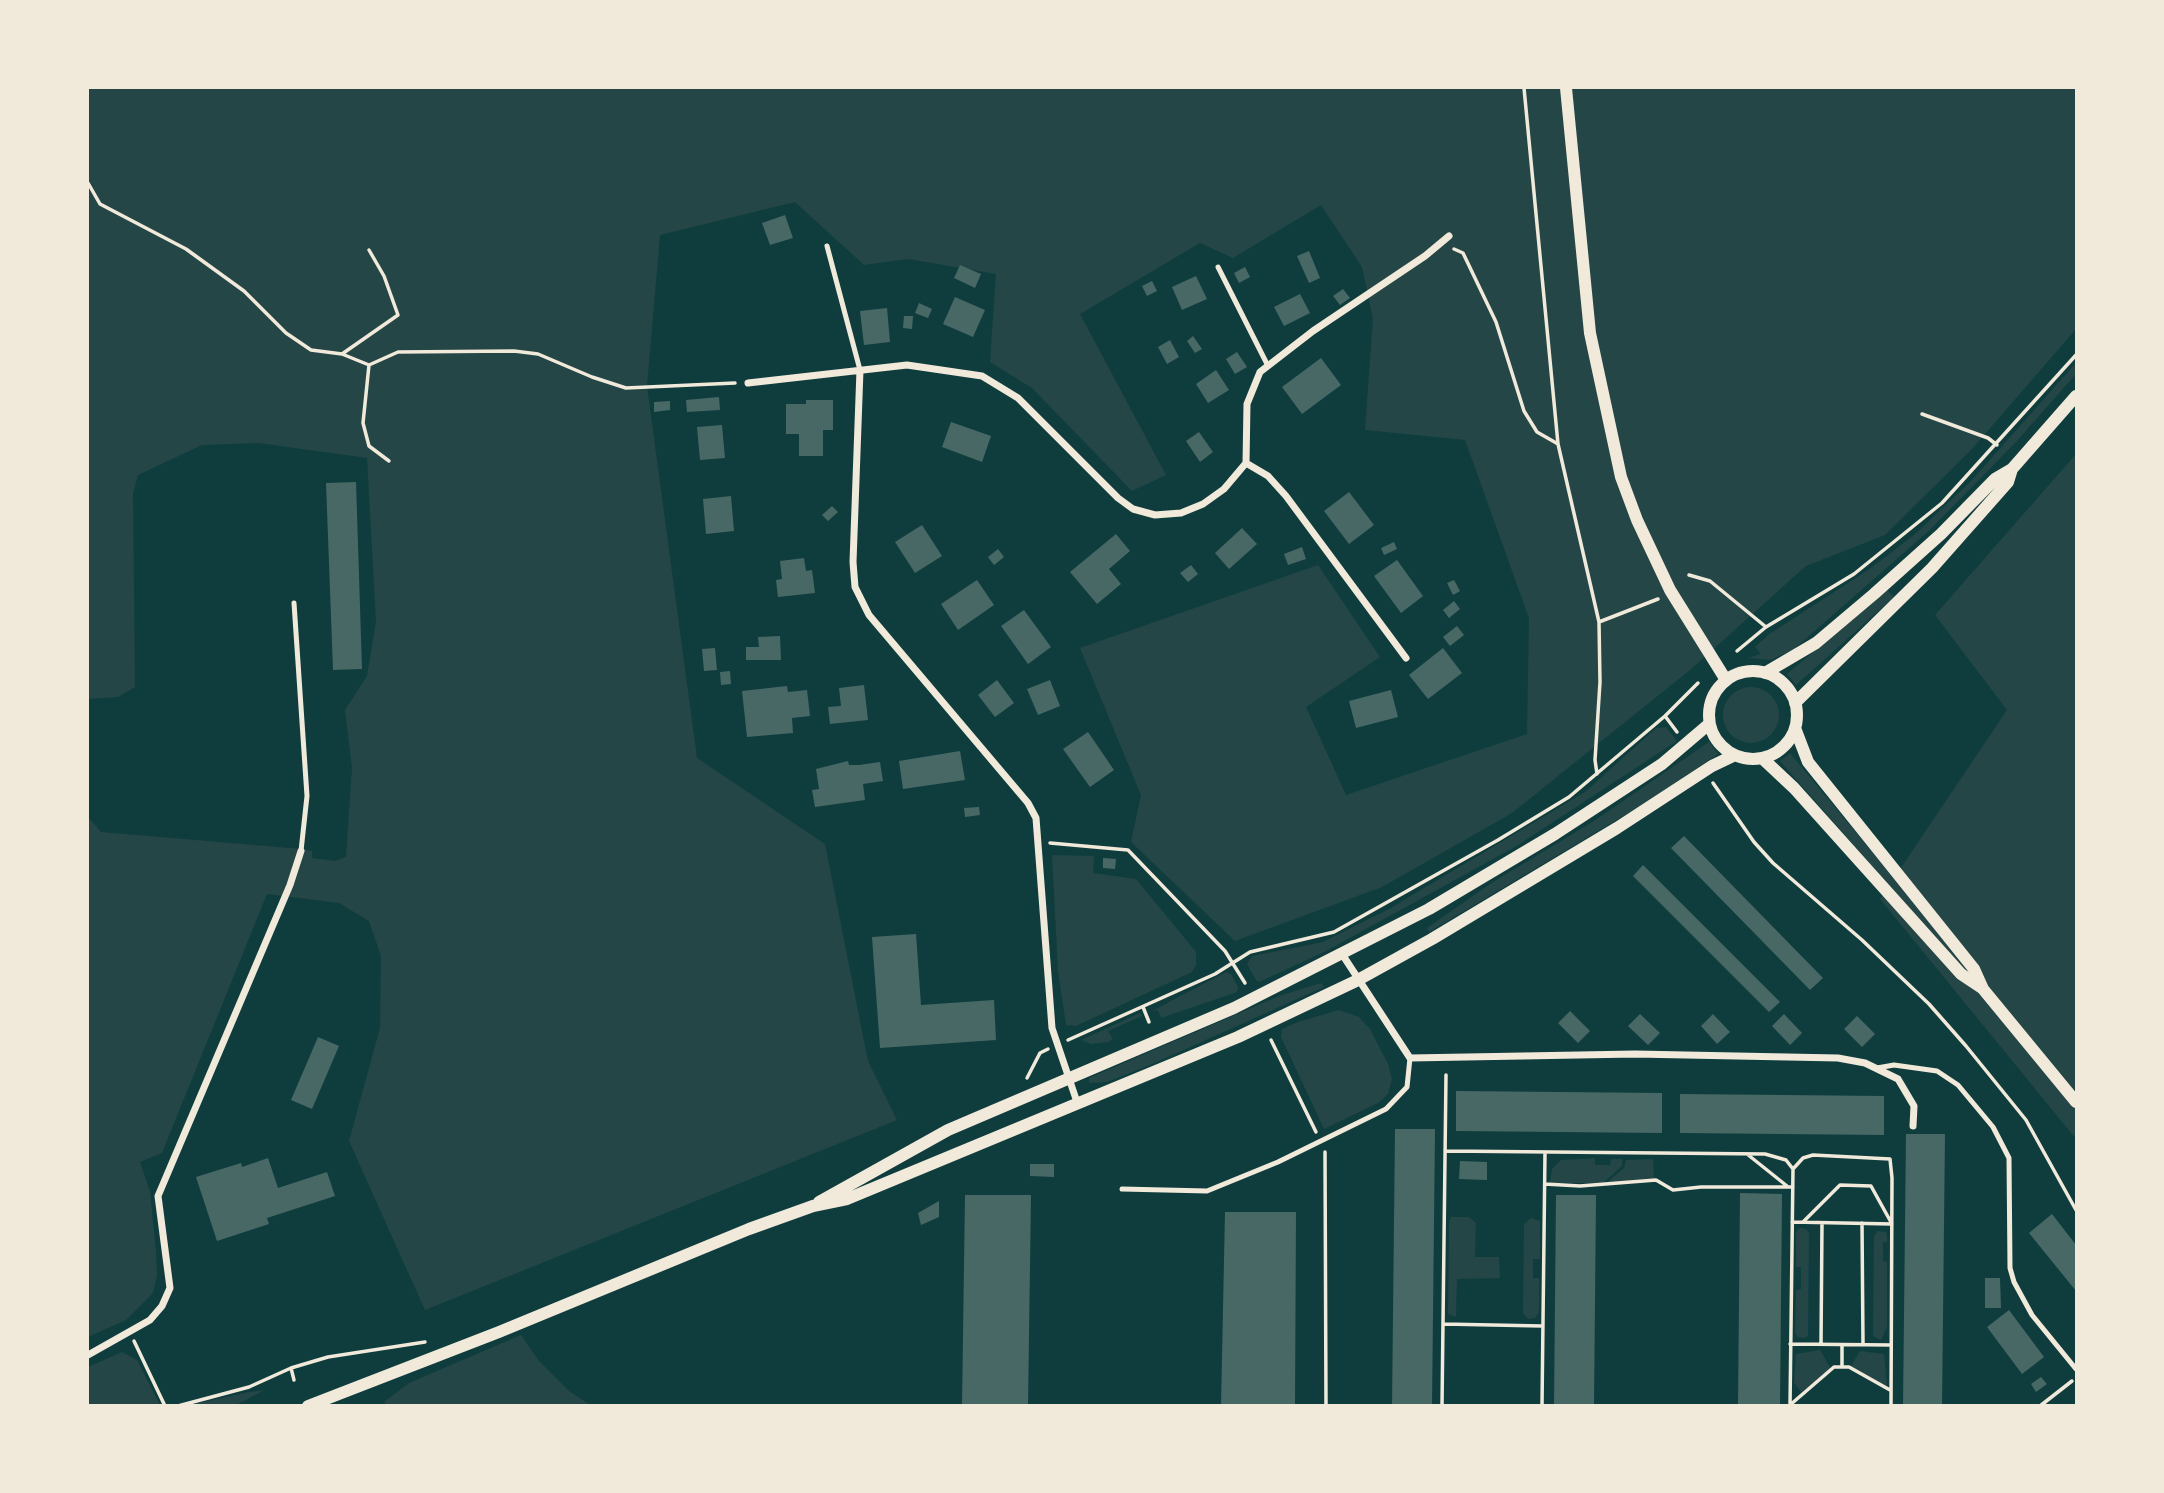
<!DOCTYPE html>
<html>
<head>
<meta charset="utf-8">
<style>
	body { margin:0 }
	#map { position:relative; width:2164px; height:1493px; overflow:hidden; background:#0f3d3e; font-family:Helvetica,sans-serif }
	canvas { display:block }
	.frame { position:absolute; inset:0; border:89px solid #f1e9da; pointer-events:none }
</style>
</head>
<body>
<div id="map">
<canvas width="2164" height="1493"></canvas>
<div class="frame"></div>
</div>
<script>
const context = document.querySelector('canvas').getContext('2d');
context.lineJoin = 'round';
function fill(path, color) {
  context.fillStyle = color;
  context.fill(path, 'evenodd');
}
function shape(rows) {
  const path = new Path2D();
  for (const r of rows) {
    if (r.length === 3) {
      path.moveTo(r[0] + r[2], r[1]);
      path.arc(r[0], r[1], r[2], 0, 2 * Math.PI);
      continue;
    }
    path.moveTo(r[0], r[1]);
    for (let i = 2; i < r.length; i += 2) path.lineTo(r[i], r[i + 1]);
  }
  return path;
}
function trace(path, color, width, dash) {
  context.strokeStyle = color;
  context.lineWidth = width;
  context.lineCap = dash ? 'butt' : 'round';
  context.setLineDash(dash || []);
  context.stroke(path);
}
fill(shape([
	[88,88,2076,88,2076,329,1972,449,1885,535,1806,566,1690,670,1512,813,1382,887,1235,941,1131,842,1141,795,1080,648,1318,565,1380,657,1306,707,1346,795,1527,734,1529,618,1465,440,1365,430,1373,319,1362,267,1321,205,1233,258,1200,243,1080,314,1166,475,1132,491,1032,388,990,362,996,274,908,259,864,265,795,202,660,235,647,386,697,758,825,844,868,1061,897,1120,425,1310,349,1141,380,1028,381,956,369,921,339,903,267,894,162,1153,140,1162,150,1191,156,1251,157,1276,153,1293,126,1320,88,1337,88,817,101,832,301,849,312,851,312,858,335,861,346,857,352,768,345,710,367,676,376,621,367,458,259,443,202,445,138,475,133,494,135,687,118,697,88,699],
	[2076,363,2076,374,2016,442,1931,529,1794,649,1771,660,1748,658,1761,654,1755,647,1768,635,1871,568,1914,535,1971,481],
	[2076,454,2076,1139,1880,899,1889,885,1780,761,1790,753,1894,878,2007,710,1935,615],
	[1887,590,1894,597,1796,685,1787,674],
	[1751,715,28],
	[1666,727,1677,741,1515,847,1326,951,1259,982,1256,980,1247,964,1252,956,1323,942,1389,909,1585,792,1656,728],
	[1709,742,1718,754,1655,797,1429,932,1427,928,1493,882,1594,821],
	[1052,855,1094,856,1093,873,1136,879,1196,952,1196,965,1192,972,1076,1026,1066,1025,1058,971],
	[1226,972,1231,974,1238,987,1237,992,1161,1018,1158,1010,1152,1011],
	[1321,983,1324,987,1150,1065,1107,1082,1089,1083,1089,1078,1279,996],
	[1339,1010,1359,1017,1370,1029,1388,1064,1392,1079,1388,1094,1378,1103,1324,1129,1281,1037,1282,1029,1298,1022],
	[1140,1013,1142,1016,1108,1031,1113,1039,1108,1042,1091,1044,1081,1040],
	[1595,1158,1595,1165,1610,1165,1611,1159,1622,1159,1622,1166,1603,1183,1550,1183,1552,1169,1561,1160],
	[1653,1159,1654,1179,1605,1184,1624,1168,1626,1160],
	[1451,1217,1469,1217,1476,1223,1475,1257,1499,1257,1500,1278,1457,1279,1456,1317,1448,1314,1449,1221],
	[1531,1218,1540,1221,1540,1259,1533,1259,1533,1278,1539,1278,1539,1312,1535,1318,1528,1319,1523,1313,1524,1224],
	[1800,1228,1806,1229,1809,1233,1808,1336,1804,1338,1797,1337,1795,1332,1796,1290,1801,1289,1801,1267,1796,1267,1796,1232],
	[1877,1231,1886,1232,1887,1235,1887,1242,1883,1242,1883,1261,1887,1262,1887,1327,1881,1340,1873,1336,1874,1237],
	[521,1335,539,1361,569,1391,590,1405,387,1406,384,1402,409,1383],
	[1820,1350,1831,1369,1801,1392,1794,1383,1796,1354],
	[1860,1351,1884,1354,1887,1386,1851,1366],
	[122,1352,137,1360,160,1405,88,1405,88,1367],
	[265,1390,236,1405,189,1405,249,1392]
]), '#244646');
fill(shape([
	[785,215,793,238,770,245,762,223],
	[1309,251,1320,278,1309,283,1297,256],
	[960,265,981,274,975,288,954,278],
	[1245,267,1250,277,1239,283,1234,273],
	[1196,276,1207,299,1182,310,1172,287],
	[1152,281,1157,291,1147,296,1142,286],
	[1343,289,1350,298,1340,305,1333,296],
	[1300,294,1310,313,1284,326,1274,307],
	[955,297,985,310,973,337,943,324],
	[919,303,932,309,928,318,915,313],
	[887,308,890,342,864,345,860,311],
	[904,316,913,316,912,329,903,328],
	[1193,336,1202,349,1195,353,1187,341],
	[1170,340,1179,357,1167,364,1158,347],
	[1237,352,1247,367,1235,374,1226,359],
	[1321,358,1341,385,1302,414,1282,387],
	[1216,370,1229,390,1208,403,1196,384],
	[719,397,720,410,687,412,686,400],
	[806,400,833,400,833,430,823,430,823,456,799,456,799,434,786,434,786,404,806,404],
	[670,401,670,410,654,412,654,402],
	[951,422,991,436,982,462,942,447],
	[722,425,725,458,700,460,697,427],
	[1199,432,1213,452,1200,462,1186,441],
	[356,482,362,669,333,670,326,483],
	[1349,492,1374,525,1349,544,1324,511],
	[731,496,734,531,706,534,703,499],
	[832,506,838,512,828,521,822,515],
	[922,525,942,556,915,573,895,542],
	[1242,528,1257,544,1229,569,1215,553],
	[1116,534,1130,551,1109,569,1121,584,1097,604,1070,572],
	[1394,542,1397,549,1384,555,1381,548],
	[1302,547,1306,559,1288,565,1284,554],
	[998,549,1004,557,994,565,988,557],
	[804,558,806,571,812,570,815,593,778,597,776,580,782,579,780,561],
	[1397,560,1423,596,1401,613,1374,576],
	[1191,565,1198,574,1188,582,1180,573],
	[977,580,994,605,958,630,941,604],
	[1454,580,1460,591,1453,595,1447,583],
	[1454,601,1460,609,1449,618,1443,610],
	[1024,610,1051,647,1028,664,1001,626],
	[1457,626,1464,635,1450,646,1443,637],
	[780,636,781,660,746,660,746,647,759,647,758,637],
	[715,648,717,670,704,671,702,649],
	[1443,648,1462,673,1428,699,1409,675],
	[730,671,731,684,721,685,720,672],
	[997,680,1014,703,995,717,978,695],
	[1050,680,1060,706,1038,715,1027,689],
	[864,685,868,720,830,724,828,707,841,706,839,688],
	[787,686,788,692,807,690,810,716,792,718,793,733,747,737,742,691],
	[1391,690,1398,717,1356,728,1349,701],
	[1088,732,1114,770,1090,787,1063,749],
	[960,751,965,780,903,789,899,761],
	[848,761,849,765,859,765,880,762,883,781,863,784,865,800,815,807,812,790,819,789,816,769],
	[979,807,980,815,965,817,964,808],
	[1684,836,1823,978,1810,990,1671,848],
	[1103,858,1116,859,1115,869,1103,868],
	[1643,865,1780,1002,1769,1012,1633,876],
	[916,934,921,1005,994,1000,996,1040,880,1048,872,937],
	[1570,1011,1590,1031,1578,1043,1558,1023],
	[1640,1014,1660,1033,1648,1045,1628,1026],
	[1713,1014,1730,1032,1717,1044,1701,1026],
	[1784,1014,1802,1033,1790,1045,1772,1026],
	[1857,1016,1875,1034,1862,1047,1844,1029],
	[318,1037,339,1046,312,1109,291,1100],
	[1456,1091,1662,1093,1662,1133,1456,1131],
	[1680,1094,1884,1096,1884,1135,1680,1133],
	[1395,1129,1435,1129,1432,1406,1392,1406],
	[1906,1134,1945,1134,1942,1406,1903,1406],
	[268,1158,278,1188,327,1172,335,1196,267,1218,269,1224,217,1241,196,1177,241,1163,242,1167],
	[1460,1161,1487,1162,1487,1180,1459,1179],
	[1030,1164,1054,1164,1054,1177,1030,1176],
	[1740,1193,1782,1194,1780,1406,1738,1406],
	[965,1195,1031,1195,1028,1406,962,1406],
	[1556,1195,1596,1195,1594,1406,1554,1406],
	[939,1201,939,1217,921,1225,918,1213],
	[1225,1212,1296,1212,1295,1406,1221,1406],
	[2052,1214,2076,1245,2076,1291,2029,1233],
	[1985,1278,2000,1278,2001,1308,1985,1308],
	[2009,1310,2044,1357,2022,1374,1987,1327],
	[2041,1377,2047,1384,2036,1392,2031,1384]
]), '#486865');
trace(shape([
	[1524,88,1558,444,1599,622,1600,682,1595,760,1597,774],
	[88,183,100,204,186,249,244,291,286,333,311,350,342,354,369,365,398,352,514,351,538,354,592,377,626,388,735,383],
	[1454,249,1463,253,1496,322,1524,411,1537,432,1558,444],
	[342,354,398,315,384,276,369,250],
	[369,365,363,423,369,446,389,461],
	[1922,414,1988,438,1997,445],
	[1689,575,1710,581,1766,627],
	[1599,622,1658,599],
	[1737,651,1766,627,1854,574,1942,503,2076,355],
	[1665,716,1677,732],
	[1713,783,1754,842,1773,863,1862,940,1929,1004,1966,1046,2026,1120,2076,1210],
	[1050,843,1128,850,1225,951,1245,983],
	[1143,1007,1149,1022],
	[1068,1040,1215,974,1250,952,1334,932,1498,840,1569,797,1665,716,1698,683],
	[1271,1040,1316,1132],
	[1027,1078,1040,1053,1048,1049],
	[1445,1151,1765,1154,1786,1160,1793,1169],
	[1325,1152,1326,1406],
	[1747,1154,1787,1186],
	[1545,1184,1580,1186,1656,1180,1673,1190,1701,1187,1793,1187],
	[1792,1222,1892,1224,1871,1186,1840,1185,1803,1222],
	[1862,1223,1863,1344],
	[1443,1324,1542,1326],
	[134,1341,165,1406],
	[1790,1344,1891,1345],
	[1821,1344,1822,1223],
	[1842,1345,1842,1367],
	[291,1368,294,1380],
	[1790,1405,1834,1367,1849,1367,1890,1390],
	[178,1406,249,1387,291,1368,328,1357,425,1342],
	[1442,1406,1446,1075],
	[1542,1406,1545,1152],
	[1790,1406,1793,1169,1803,1158,1813,1155,1890,1159,1892,1178,1891,1406],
	[2040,1406,2072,1381]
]), '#f1e9da', 3.5);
trace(shape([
	[827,246,860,370],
	[1218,267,1267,364],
	[294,603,307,796,301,851],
	[1877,1068,1894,1065,1937,1071,1958,1085,1993,1127,2009,1158,2010,1268,2014,1282,2032,1315,2076,1369],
	[1122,1189,1207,1191,1278,1162,1386,1109,1407,1087,1410,1058]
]), '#f1e9da', 5);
trace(shape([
	[860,370,853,562,855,587,869,615,1028,803,1036,818,1052,1028,1078,1105],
	[748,383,907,365,982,376,1018,398,1118,498,1133,509,1155,515,1181,513,1203,504,1224,489,1246,463,1247,404,1260,372,1313,331,1425,256,1449,236],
	[1246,463,1268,476,1286,496,1406,658],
	[1342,954,1410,1058,1635,1054,1838,1058,1865,1063,1898,1079,1914,1106,1913,1126],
	[88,1355,150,1320,162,1306,170,1288,158,1196,290,885,301,851]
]), '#f1e9da', 7);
trace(shape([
	[1566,88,1590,333,1621,477,1637,520,1670,590,1726,680],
	[1753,715,44],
	[1765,673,1816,643,1874,594,1941,534,1995,479,2012,469,2076,396],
	[1795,703,1932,568,2008,482,2012,469],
	[1795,728,1808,762,1974,969,1983,989,2076,1102],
	[1762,758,1794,788,1961,974,1982,988],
	[819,1202,948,1130,1234,1008,1429,909,1555,834,1662,764,1709,724],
	[308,1406,499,1332,749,1229,813,1206,847,1199,1238,1037,1356,981,1432,939,1617,828,1712,766,1735,755]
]), '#f1e9da', 12);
</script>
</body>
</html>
